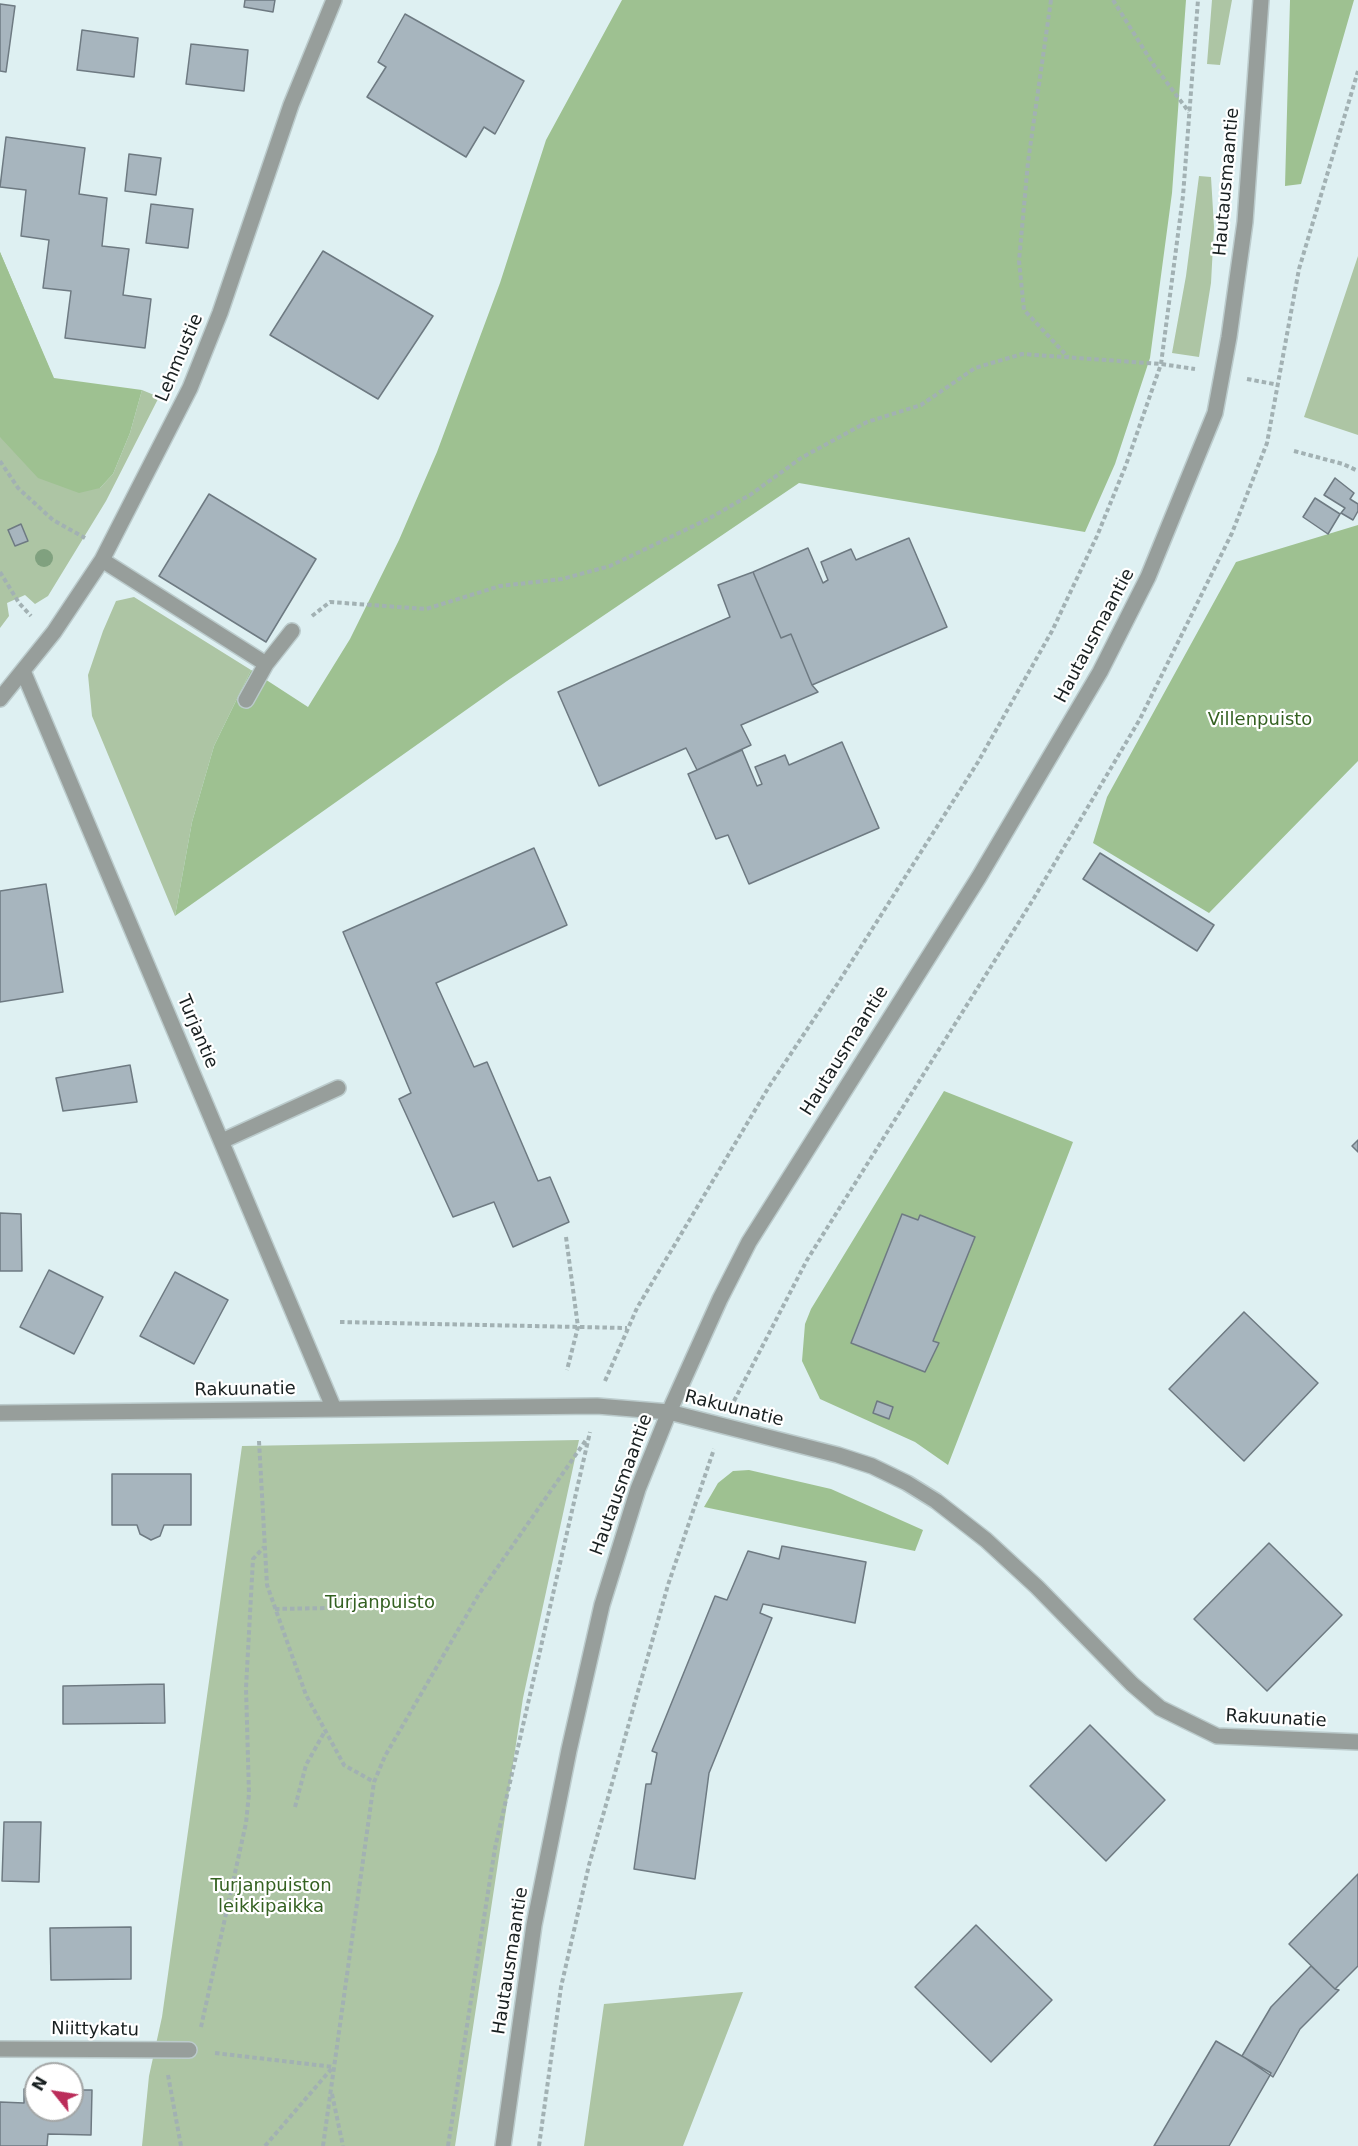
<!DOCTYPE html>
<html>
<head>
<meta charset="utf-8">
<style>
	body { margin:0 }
	#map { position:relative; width:1358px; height:2146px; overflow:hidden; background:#def0f2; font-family:"DejaVu Sans",sans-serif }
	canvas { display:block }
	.north { position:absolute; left:24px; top:2062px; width:60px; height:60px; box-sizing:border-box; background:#fff; border:2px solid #a3a6a6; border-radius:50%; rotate:300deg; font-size:16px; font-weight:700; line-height:24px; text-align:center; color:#192021 }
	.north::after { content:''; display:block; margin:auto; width:21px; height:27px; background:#bb2d5a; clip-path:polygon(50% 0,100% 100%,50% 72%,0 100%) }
</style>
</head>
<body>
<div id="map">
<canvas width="1358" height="2146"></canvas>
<div class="north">N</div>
</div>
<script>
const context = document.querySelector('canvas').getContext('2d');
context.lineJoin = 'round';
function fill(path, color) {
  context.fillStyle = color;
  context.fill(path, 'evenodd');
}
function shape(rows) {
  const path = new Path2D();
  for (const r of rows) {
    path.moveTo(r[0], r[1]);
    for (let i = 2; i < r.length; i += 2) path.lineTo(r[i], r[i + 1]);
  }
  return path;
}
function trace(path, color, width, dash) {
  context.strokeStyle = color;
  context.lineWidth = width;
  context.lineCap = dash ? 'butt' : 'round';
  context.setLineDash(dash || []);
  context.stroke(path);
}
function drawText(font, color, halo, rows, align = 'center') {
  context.font = font + ' "DejaVu Sans",sans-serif';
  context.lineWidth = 4.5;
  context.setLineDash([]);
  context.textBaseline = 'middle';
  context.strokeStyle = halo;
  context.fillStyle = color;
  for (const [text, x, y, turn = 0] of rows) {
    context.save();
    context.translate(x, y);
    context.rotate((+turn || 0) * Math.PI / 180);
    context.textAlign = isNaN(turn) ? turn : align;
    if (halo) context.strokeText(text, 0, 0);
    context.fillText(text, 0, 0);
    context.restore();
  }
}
fill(shape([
	[1212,0,1232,0,1220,65,1207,64],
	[1199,176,1211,177,1214,227,1211,283,1199,357,1172,353,1186,276],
	[0,252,100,488,113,474,130,433,142,390,159,397,106,501,48,596,35,604,25,595,7,603,9,616,0,628],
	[1358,256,1358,435,1304,417],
	[134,597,251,670,214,746,192,822,175,916,92,716,88,675,103,631,116,601],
	[579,1440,523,1698,455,2146,142,2146,149,2076,162,2017,242,1446],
	[743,1992,683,2146,584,2146,604,2004]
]), '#adc5a4');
fill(shape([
	[622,0,1186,0,1172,193,1150,358,1115,464,1085,532,799,483,507,681,175,916,192,822,214,746,251,670,308,707,350,639,399,540,437,452,500,283,546,140],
	[1290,0,1354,0,1301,184,1285,186],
	[0,252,54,378,142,390,130,433,113,474,100,488,79,493,38,478,0,437],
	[1358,525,1358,761,1209,913,1093,843,1107,797,1236,562],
	[944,1091,1073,1142,948,1465,915,1442,820,1399,802,1361,805,1324,811,1309],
	[749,1470,831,1489,923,1530,915,1551,704,1507,718,1483,733,1471]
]), '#9ec191');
const building = shape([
	[245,0,275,0,273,12,244,7,245,0],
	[0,4,15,6,6,72,0,71,0,4],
	[405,14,524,81,495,134,484,127,466,157,367,97,386,67,378,62,405,14],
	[82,30,138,38,134,77,77,70,82,30],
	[191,44,248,50,244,91,186,84,191,44],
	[6,137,85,148,79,194,107,198,102,246,129,249,123,295,151,299,145,348,65,338,71,291,43,288,49,240,21,236,26,190,0,187,6,137],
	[129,154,161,158,156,195,125,191,129,154],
	[151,204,193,209,188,248,146,243,151,204],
	[323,251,433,316,378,399,270,335,323,251],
	[1335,478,1354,493,1350,499,1358,504,1358,511,1353,520,1341,513,1345,508,1324,495,1335,478],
	[209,494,316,559,266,642,159,576,209,494],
	[1315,498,1340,514,1328,534,1303,517,1315,498],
	[21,524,28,541,15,546,8,530,21,524],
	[909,538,947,627,812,685,791,634,781,638,753,572,808,548,823,583,828,580,821,562,851,549,856,560,909,538],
	[753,572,781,638,791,634,812,685,818,692,741,725,751,745,697,770,686,748,599,786,558,692,730,617,718,585,753,572],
	[842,742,879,828,749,884,728,835,716,839,688,774,742,750,757,786,762,784,755,767,785,755,789,765,842,742],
	[534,848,567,925,436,983,474,1067,487,1062,538,1181,550,1177,569,1222,513,1247,494,1202,453,1217,399,1099,411,1093,343,932,534,848],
	[1100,853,1214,925,1197,951,1083,879,1100,853],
	[46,884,63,992,0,1002,0,891,46,884],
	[130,1065,137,1102,63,1111,56,1078,130,1065],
	[1358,1140,1358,1152,1352,1146,1358,1140],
	[0,1213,21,1214,22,1271,0,1271,0,1213],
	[902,1214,918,1220,920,1215,975,1237,933,1341,939,1343,925,1372,851,1343,902,1214],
	[49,1270,103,1297,74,1354,20,1327,49,1270],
	[175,1272,228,1300,194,1364,140,1336,175,1272],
	[1244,1312,1318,1383,1244,1461,1169,1389,1244,1312],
	[877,1401,893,1407,889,1419,873,1413,877,1401],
	[112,1474,191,1474,191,1525,164,1525,160,1536,151,1540,140,1534,137,1525,112,1525,112,1474],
	[1269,1543,1342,1615,1267,1691,1194,1619,1269,1543],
	[782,1546,866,1562,855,1623,763,1604,760,1613,772,1618,709,1773,695,1879,634,1869,646,1784,651,1784,657,1753,652,1751,715,1596,727,1600,748,1551,779,1559,782,1546],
	[164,1684,165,1723,63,1724,63,1686,164,1684],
	[1090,1725,1165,1800,1106,1861,1030,1786,1090,1725],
	[4,1822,41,1822,39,1882,2,1881,4,1822],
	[1358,1874,1358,1966,1335,1989,1289,1944,1358,1874],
	[976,1925,1052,2000,991,2062,915,1987,976,1925],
	[131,1927,131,1979,51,1980,50,1928,131,1927],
	[1311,1966,1335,1989,1339,1990,1300,2029,1273,2077,1242,2056,1271,2007,1311,1966],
	[1216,2041,1271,2073,1270,2075,1229,2146,1154,2146,1216,2041],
	[24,2089,36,2089,36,2110,72,2110,72,2090,92,2090,91,2135,48,2134,47,2146,0,2146,0,2102,24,2103,24,2089]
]);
fill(building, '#a7b5be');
trace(building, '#6e7a82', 1.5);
const minor = shape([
	[102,560,266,664],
	[23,671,334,1409],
	[0,699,54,632,102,560,190,388,220,313,291,105,334,0],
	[246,700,266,664,292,631],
	[222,1141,338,1088],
	[0,1413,597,1406,669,1412,838,1455,872,1466,907,1483,936,1501,986,1540,1037,1587,1132,1684,1160,1708,1217,1736,1358,1742],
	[0,2049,189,2050],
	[503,2146,534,1925,569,1750,602,1605,638,1489,669,1412,720,1299,749,1242,979,877,1100,672,1148,577,1215,413,1229,337,1245,222,1261,0]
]);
trace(minor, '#bbcbcc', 18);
trace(shape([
	[1051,0,1028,162,1019,261,1024,310,1068,357],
	[1113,0,1153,64,1189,112],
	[1247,379,1279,385],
	[1294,451,1343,464,1358,471],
	[0,461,18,488,53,520,85,538],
	[0,572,19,603,31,616],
	[312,616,330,602,426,609,500,586,562,579,610,566,708,519,750,495,801,458,867,422,921,405,975,368,1022,354,1161,364,1195,369],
	[566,1237,578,1327,567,1370],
	[340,1322,627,1328],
	[605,1381,637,1308,770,1085,838,983,978,762,1052,631,1097,536,1126,465,1161,364,1183,196,1198,0],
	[734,1401,807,1260,1034,898,1140,719,1232,533,1267,443,1299,269,1358,71],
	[259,1441,267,1585,306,1695,344,1765,374,1782],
	[275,1609,330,1608],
	[295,1807,306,1765,325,1731],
	[201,2027,246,1823,249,1794,246,1688,253,1559,264,1547],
	[215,2053,334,2067],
	[168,2075,181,2146],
	[332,2094,343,2146],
	[265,2146,333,2067],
	[323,2146,374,1782,385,1756,479,1594,586,1440],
	[448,2146,495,1848,590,1432],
	[539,2146,561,1987,589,1865,668,1585,714,1449]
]), '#a2b1b3', 4, [4.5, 3]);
trace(minor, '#979e9b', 15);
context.fillStyle = '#80a17f';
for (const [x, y] of [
	[44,558]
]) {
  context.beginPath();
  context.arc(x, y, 9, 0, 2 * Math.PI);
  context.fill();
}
drawText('18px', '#192021', '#fff', [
	["Hautausmaantie",1227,182,-85],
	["Lehmustie",180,358,-67],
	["Hautausmaantie",1095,636,-62],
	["Turjantie",197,1032,67],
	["Hautausmaantie",845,1051,-58],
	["Rakuunatie",245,1390,-1],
	["Rakuunatie",734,1409,14],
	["Hautausmaantie",622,1485,-70],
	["Rakuunatie",1276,1719,3],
	["Hautausmaantie",511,1961,-81],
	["Niittykatu",95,2030,1]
]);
drawText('18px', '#346121', '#fff', [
	["Villenpuisto",1260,720],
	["Turjanpuisto",380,1603],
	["Turjanpuiston",271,1886],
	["leikkipaikka",271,1907]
]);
</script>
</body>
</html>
